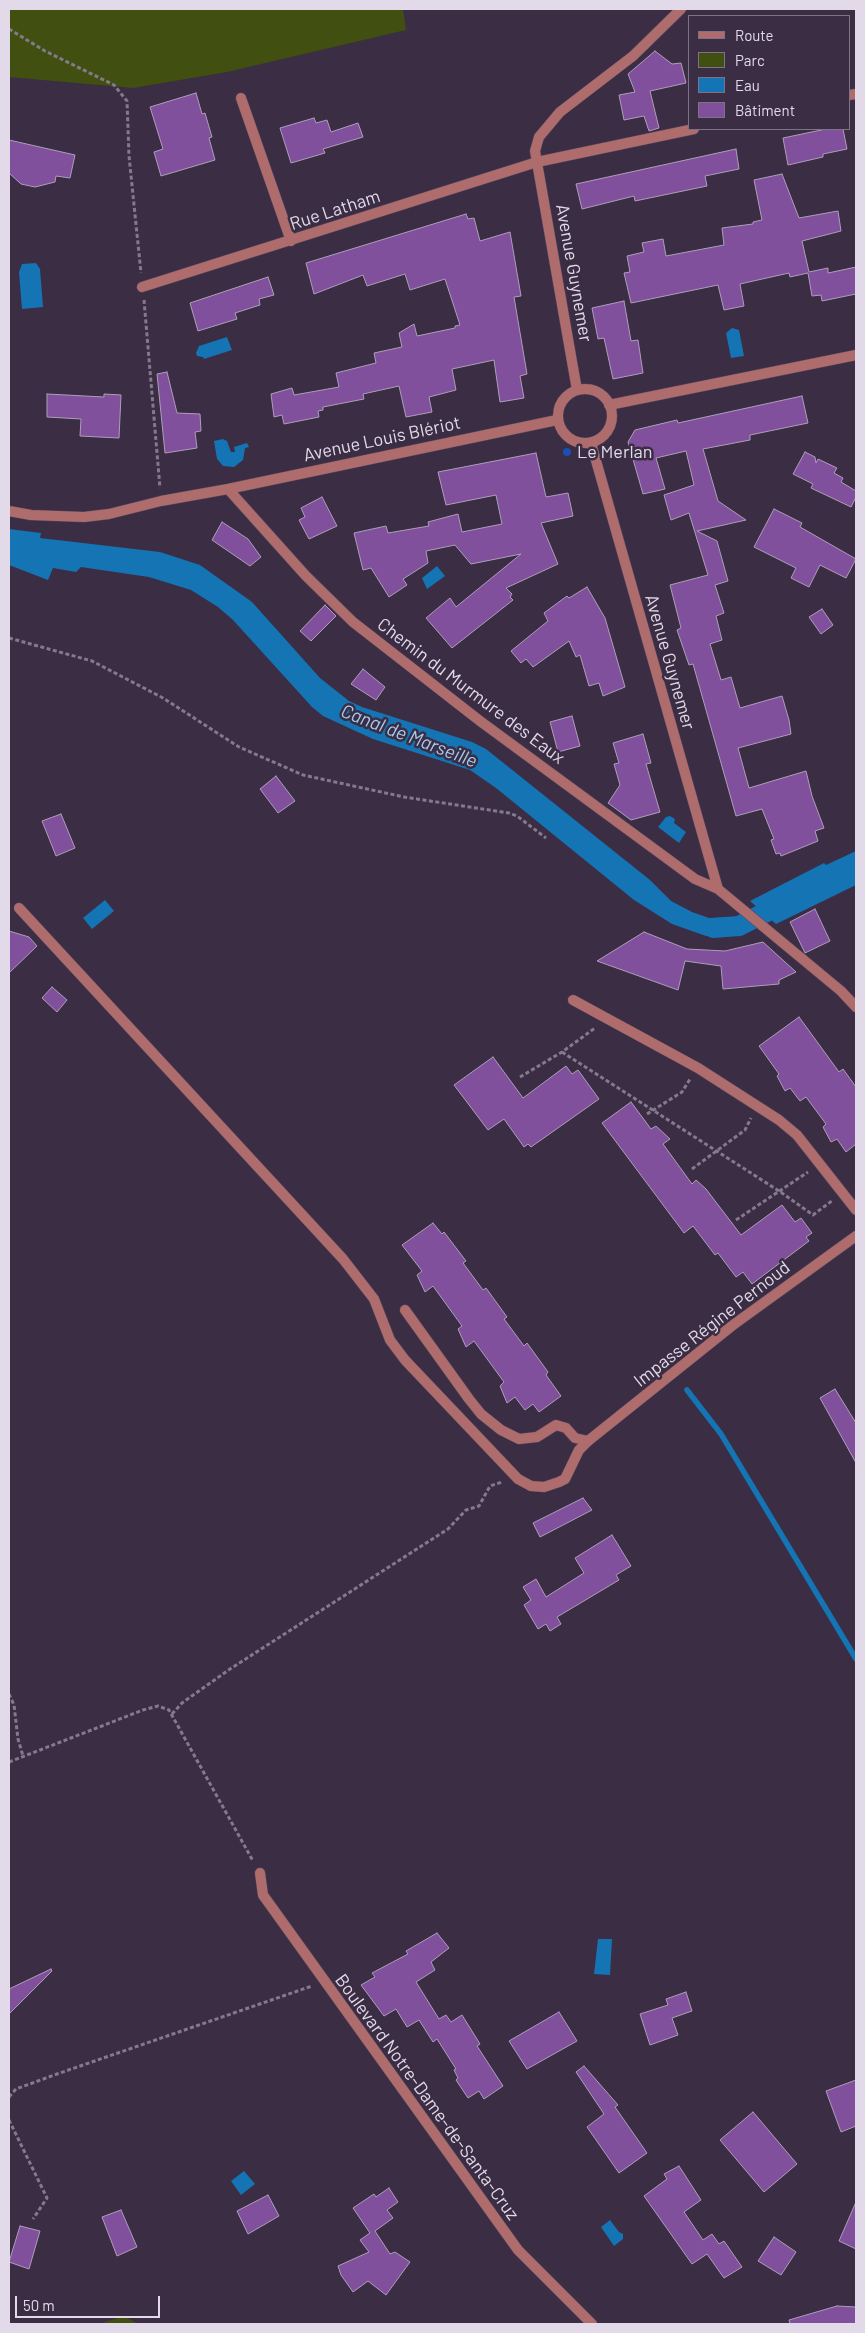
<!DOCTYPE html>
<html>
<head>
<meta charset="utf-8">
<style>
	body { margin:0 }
	#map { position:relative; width:865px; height:2333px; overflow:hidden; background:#3b2d44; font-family:Barlow,sans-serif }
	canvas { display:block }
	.frame { position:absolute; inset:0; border:10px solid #e2dae8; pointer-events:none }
	.legend { position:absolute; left:688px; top:15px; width:162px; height:115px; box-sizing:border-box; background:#3b2d44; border:1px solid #7e7286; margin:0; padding:6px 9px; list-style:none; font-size:15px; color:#e2dae8 }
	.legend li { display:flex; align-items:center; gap:10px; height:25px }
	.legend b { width:25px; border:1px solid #7e7286 }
	.scale { position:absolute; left:15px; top:2296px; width:145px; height:22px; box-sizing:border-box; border:2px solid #e2dae8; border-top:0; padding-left:6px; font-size:15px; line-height:18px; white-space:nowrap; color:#e2dae8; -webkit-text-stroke:4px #3b2d44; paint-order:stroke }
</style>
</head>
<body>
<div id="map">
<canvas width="865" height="2333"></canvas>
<div class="frame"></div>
<ul class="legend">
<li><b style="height:6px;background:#ae6c6d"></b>Route</li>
<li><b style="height:14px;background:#414f10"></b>Parc</li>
<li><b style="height:14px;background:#1574b4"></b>Eau</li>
<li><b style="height:14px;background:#81509d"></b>Bâtiment</li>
</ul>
<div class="scale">50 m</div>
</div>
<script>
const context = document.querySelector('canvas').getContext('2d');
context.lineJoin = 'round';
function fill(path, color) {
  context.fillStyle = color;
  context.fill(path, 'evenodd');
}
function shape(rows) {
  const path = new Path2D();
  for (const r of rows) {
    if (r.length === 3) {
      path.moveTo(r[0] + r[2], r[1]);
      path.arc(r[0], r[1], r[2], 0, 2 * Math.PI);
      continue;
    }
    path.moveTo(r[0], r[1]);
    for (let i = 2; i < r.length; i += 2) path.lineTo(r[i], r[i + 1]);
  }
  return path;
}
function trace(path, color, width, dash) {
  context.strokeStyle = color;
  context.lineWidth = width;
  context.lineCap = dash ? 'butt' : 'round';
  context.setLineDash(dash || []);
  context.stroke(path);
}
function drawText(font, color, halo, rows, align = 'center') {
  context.font = font + ' Barlow,sans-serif';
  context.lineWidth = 5;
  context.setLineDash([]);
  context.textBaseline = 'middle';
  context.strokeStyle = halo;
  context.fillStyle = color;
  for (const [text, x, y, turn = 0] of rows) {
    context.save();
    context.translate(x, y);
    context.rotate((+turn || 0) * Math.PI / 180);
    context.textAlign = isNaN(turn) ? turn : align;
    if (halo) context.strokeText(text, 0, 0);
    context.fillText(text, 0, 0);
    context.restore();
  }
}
fill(shape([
	[9,9,403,9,406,30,227,72,133,88,9,77],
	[124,2316,138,2324,99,2324]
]), '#414f10');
fill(shape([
	[36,263,40,269,43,307,22,309,19,272,22,264],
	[732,328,739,330,744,356,731,358,726,333],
	[227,337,232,350,204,359,203,357,197,356,196,353,199,346],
	[223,439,227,441,231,452,235,452,234,447,247,443,249,447,245,448,243,460,234,467,223,466,217,459,214,441],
	[9,529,41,533,40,538,160,552,200,565,252,602,320,678,349,701,362,707,472,742,486,749,650,880,671,901,692,912,709,918,734,917,745,933,731,936,706,936,672,924,634,900,496,788,470,770,373,739,323,716,312,707,233,620,218,607,191,590,149,577,81,567,76,572,53,568,48,580,9,565],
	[437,566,445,576,427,589,422,578],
	[670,816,675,819,674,823,686,832,679,843,658,827,666,817],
	[856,851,856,885,776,924,750,901,824,863,826,865],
	[105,900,114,911,92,929,83,918],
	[598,1939,612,1939,610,1975,594,1974],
	[244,2171,255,2184,241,2195,231,2181],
	[610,2220,619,2232,623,2234,623,2239,614,2246,601,2227]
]), '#1574b4');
trace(shape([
	[687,1390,721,1434,856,1659]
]), '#1574b4', 5.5);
trace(shape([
	[713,928,739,926,788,901]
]), '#1574b4', 20);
const building = shape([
	[655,51,672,64,681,63,686,83,650,91,659,128,649,131,644,116,624,120,619,95,635,92,628,74,655,51],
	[196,93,202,114,205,113,212,137,209,138,215,160,161,176,154,152,163,149,150,107,196,93],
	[314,118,316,123,327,120,331,132,358,123,363,137,323,149,325,153,291,163,280,128,314,118],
	[826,129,843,129,847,149,823,154,823,157,788,165,783,138,826,129],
	[9,140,75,155,70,178,56,176,55,182,35,187,21,184,9,173,9,140],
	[736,149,739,169,705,176,707,186,635,201,634,196,582,209,576,184,736,149],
	[782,174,799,218,838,211,841,231,802,241,809,272,828,268,828,273,856,267,856,294,822,301,821,295,812,296,808,273,790,277,789,273,740,284,744,306,724,310,718,285,631,303,624,273,630,272,627,256,644,252,642,243,663,239,666,256,724,245,722,228,753,224,753,222,762,220,754,180,782,174],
	[466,214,468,219,474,218,480,241,510,232,521,296,514,297,527,374,520,376,524,398,500,402,494,360,452,369,456,390,429,397,432,412,406,417,399,386,363,394,364,399,323,407,323,410,318,411,319,417,284,424,282,415,274,417,271,394,292,388,294,395,339,387,336,373,376,363,374,353,402,347,399,333,414,324,417,336,455,328,455,326,460,325,445,279,410,290,405,274,367,286,363,275,314,294,306,263,466,214],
	[268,277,274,295,259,299,260,305,235,313,237,319,198,331,190,303,268,277],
	[624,301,631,341,638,340,643,373,613,379,604,338,598,339,592,308,624,301],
	[167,372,177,413,200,414,201,431,195,432,197,448,165,453,157,374,167,372],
	[47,394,104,397,104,394,121,395,119,438,80,436,81,419,47,417,47,394],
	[802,396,808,423,750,435,750,440,703,449,718,501,746,520,697,531,717,541,728,581,715,585,724,613,716,616,722,640,710,644,721,680,731,677,740,708,782,696,789,720,791,734,738,748,749,788,806,771,812,796,824,828,815,831,818,841,781,856,780,853,776,854,771,840,774,839,762,809,736,816,693,664,689,665,677,630,681,628,670,585,708,575,689,513,671,520,664,495,694,485,686,451,656,458,665,489,643,494,628,442,635,430,677,420,678,423,802,396],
	[805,452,815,457,816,463,818,459,837,468,834,473,843,478,841,482,856,491,856,497,851,507,811,488,813,484,793,474,805,452],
	[536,453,546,497,568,493,573,516,541,523,558,564,506,588,512,594,510,597,513,600,452,648,426,618,450,598,456,607,521,554,471,564,455,545,426,551,428,563,403,579,407,585,389,597,371,568,363,570,354,533,386,526,388,533,429,526,428,522,458,514,462,532,502,524,496,495,446,505,438,472,536,453],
	[322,497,337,526,309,539,299,520,305,517,301,508,322,497],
	[774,509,802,523,800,527,856,559,846,578,820,565,809,587,791,578,796,568,754,547,774,509],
	[222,522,248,539,261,557,250,566,212,540,222,522],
	[587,587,605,618,625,687,603,696,599,683,589,686,580,655,576,657,569,641,533,667,526,659,521,663,511,651,548,621,544,613,567,596,569,598,587,587],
	[325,605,336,616,311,641,300,631,325,605],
	[822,609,833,625,821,634,809,617,822,609],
	[363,669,385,687,376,700,351,684,363,669],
	[572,716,580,746,558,752,550,722,572,716],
	[643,734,651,763,646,764,660,812,631,820,608,803,620,785,614,764,619,763,613,743,643,734],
	[276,776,295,801,278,813,260,789,276,776],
	[61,814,75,848,56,856,42,821,61,814],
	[815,909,830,941,805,953,790,922,815,909],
	[9,931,29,937,37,946,9,973,9,931],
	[644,932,687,949,725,951,763,942,796,972,779,980,779,984,723,989,721,966,685,961,678,990,597,961,644,932],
	[52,987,67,1000,57,1012,42,998,52,987],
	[799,1017,839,1072,843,1069,856,1087,856,1144,846,1152,837,1139,831,1142,823,1127,826,1124,806,1097,800,1101,790,1088,785,1091,777,1076,779,1074,759,1046,799,1017],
	[493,1057,523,1098,566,1066,572,1074,578,1070,599,1099,531,1147,528,1144,524,1147,504,1119,488,1130,454,1085,493,1057],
	[631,1102,651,1129,656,1126,670,1139,663,1144,692,1184,696,1180,706,1189,741,1235,782,1205,795,1222,801,1218,812,1233,806,1237,809,1241,752,1284,743,1272,736,1277,718,1253,715,1255,693,1226,684,1233,602,1123,631,1102],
	[433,1223,442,1234,444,1232,466,1261,463,1263,483,1290,486,1288,507,1317,504,1319,524,1346,527,1343,548,1372,546,1375,561,1396,539,1412,533,1404,525,1410,515,1397,507,1403,500,1386,504,1382,474,1341,466,1347,458,1329,462,1326,433,1286,425,1292,417,1275,422,1271,402,1245,433,1223],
	[835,1389,856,1423,856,1463,820,1398,835,1389],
	[583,1498,592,1510,540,1537,533,1523,583,1498],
	[612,1535,631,1566,616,1575,619,1580,557,1617,561,1624,550,1631,546,1624,538,1629,524,1605,531,1600,523,1587,536,1579,546,1597,584,1573,575,1558,612,1535],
	[437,1933,449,1948,431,1962,435,1970,416,1982,439,2019,446,2015,451,2022,462,2015,480,2044,477,2046,503,2086,484,2099,479,2091,468,2098,456,2080,458,2078,454,2070,456,2069,437,2039,433,2042,419,2020,407,2027,396,2009,384,2016,361,1985,375,1977,372,1973,408,1954,406,1951,437,1933],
	[51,1969,52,1971,9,2014,9,1989,51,1969],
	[686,1992,692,2011,672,2018,678,2035,650,2045,640,2014,668,2005,666,1999,686,1992],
	[559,2012,577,2041,527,2069,509,2041,559,2012],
	[584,2066,618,2105,615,2107,647,2153,619,2173,587,2127,604,2114,576,2072,584,2066],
	[856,2080,856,2126,841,2132,826,2091,856,2080],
	[753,2112,797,2164,764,2192,720,2140,753,2112],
	[679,2166,701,2200,684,2212,703,2240,712,2234,719,2244,724,2241,742,2267,724,2278,707,2254,692,2264,644,2196,667,2179,664,2174,679,2166],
	[389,2188,398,2202,387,2210,393,2218,375,2231,390,2254,395,2252,410,2262,386,2295,368,2281,353,2292,341,2275,338,2266,369,2252,360,2240,370,2233,353,2208,374,2194,376,2197,389,2188],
	[268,2195,279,2216,248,2234,237,2211,268,2195],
	[856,2202,856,2249,839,2241,856,2202],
	[121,2210,137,2247,117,2256,102,2217,121,2210],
	[20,2226,40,2231,29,2269,9,2262,20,2226],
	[774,2237,796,2252,781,2275,758,2261,774,2237],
	[837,2306,856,2307,856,2324,790,2324,789,2320,837,2306]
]);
fill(building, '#81509d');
trace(building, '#ae9eb9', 1);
const service = shape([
	[19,908,343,1259,374,1299,390,1340,405,1360,518,1479,531,1486,544,1487,559,1482,565,1479,579,1450,588,1441],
	[573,1000,698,1068,779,1120,797,1135,856,1210],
	[405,1310,469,1399,481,1414,501,1430,519,1439,537,1437,556,1425,566,1428,575,1438,588,1441]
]);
const minor = shape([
	[849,95,856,94],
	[241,98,291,241],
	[142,287,537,162,694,129],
	[585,416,27],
	[577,390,535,151,539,137,560,112,633,56,681,9],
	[609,405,856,355],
	[591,443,718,889],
	[228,489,306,576,353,622,480,721,695,879,718,889,841,991,856,1007],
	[9,511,31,515,84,517,109,514,161,501,228,489,557,420],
	[588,1441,733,1325,856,1236],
	[260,1873,263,1895,518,2250,592,2324]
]);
trace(service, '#56495e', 11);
trace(minor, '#56495e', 11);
trace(shape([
	[9,29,45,51,114,85,127,101,129,156,141,273],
	[144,300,160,488],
	[9,638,92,661,163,698,239,747,303,775,404,797,509,813,517,816,546,838],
	[562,1052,779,1191,813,1215,833,1200],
	[520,1077,562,1052,595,1028],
	[647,1114,682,1092,690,1079],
	[692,1169,745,1130,751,1118],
	[736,1220,808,1172],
	[9,1694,14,1705,18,1739,23,1756],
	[172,1714,182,1703,230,1669,448,1529,466,1510,479,1506,490,1486,502,1482],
	[9,1762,143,1710,158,1706,169,1710,253,1861],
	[9,2097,16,2089,57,2074,312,1986],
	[9,2120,47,2198,33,2219]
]), '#857a8d', 3, [4, 2.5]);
trace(service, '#ae6c6d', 10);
trace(minor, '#ae6c6d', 10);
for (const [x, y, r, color] of [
	[567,452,5,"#1a4fb4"]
]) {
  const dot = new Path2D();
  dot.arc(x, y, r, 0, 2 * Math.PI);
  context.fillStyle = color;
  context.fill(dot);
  trace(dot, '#3b2d44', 2);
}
drawText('18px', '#e2dae8', '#3b2d44', [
	["Rue Latham",335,210,-18],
	["Avenue Guynemer",574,273,80],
	["Avenue Louis Blériot",382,439,-12],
	["Avenue Guynemer",670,662,74],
	["Chemin du Murmure des Eaux",471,691,37],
	["Impasse Régine Pernoud",712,1324,-38],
	["Boulevard Notre-Dame-de-Santa-Cruz",427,2097,54]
]);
drawText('18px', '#e2dae8', '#3b2d44', [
	["Le Merlan",577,452]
], 'left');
drawText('italic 19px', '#a4cbed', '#3b2d44', [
	["Canal de Marseille",409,736,21]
]);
</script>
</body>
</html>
